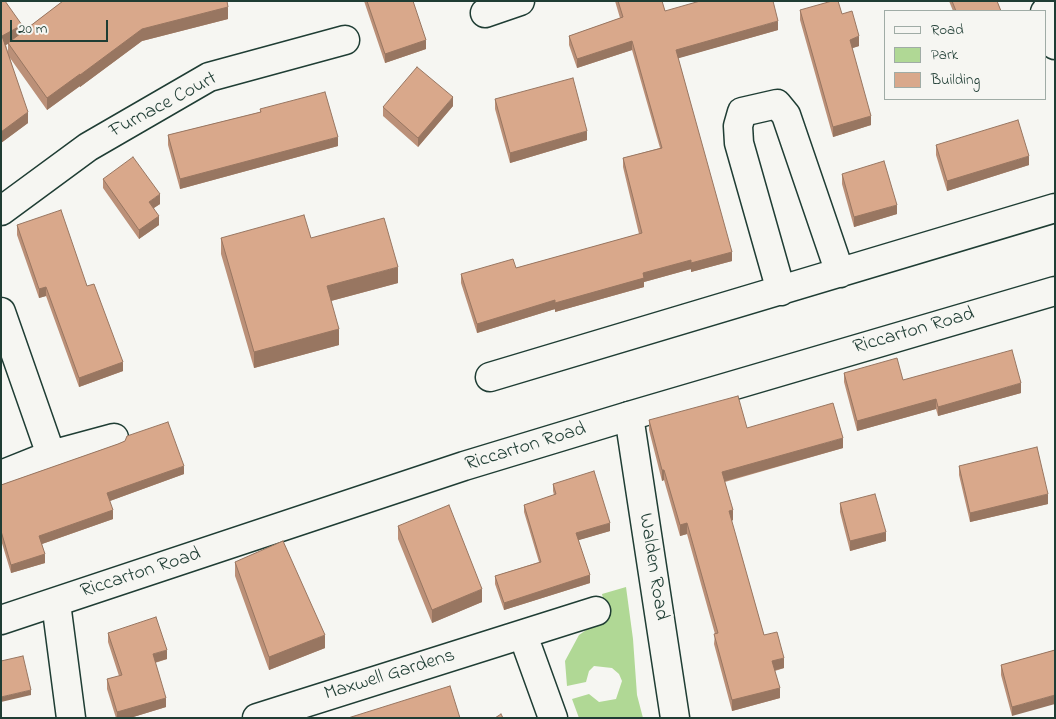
<!DOCTYPE html>
<html>
<head>
<meta charset="utf-8">
<style>
	body { margin:0 }
	#map { position:relative; width:1056px; height:719px; overflow:hidden; background:#f6f6f2; font-family:"Indie Flower",sans-serif }
	canvas { display:block }
	.frame { position:absolute; inset:0; border:2px solid #1f3d34; pointer-events:none }
	.legend { position:absolute; left:884px; top:10px; width:162px; height:90px; box-sizing:border-box; background:#f6f6f2; border:1px solid #a0aca6; margin:0; padding:6px 9px; list-style:none; font-size:15px; color:#1f3d34 }
	.legend li { display:flex; align-items:center; gap:10px; height:25px }
	.legend b { width:25px; border:1px solid #a0aca6 }
	.scale { position:absolute; left:10px; top:20px; width:98px; height:22px; box-sizing:border-box; border:2px solid #1f3d34; border-top:0; padding-left:6px; font-size:15px; line-height:18px; white-space:nowrap; color:#1f3d34; -webkit-text-stroke:4px #f6f6f2; paint-order:stroke }
</style>
</head>
<body>
<div id="map">
<canvas width="1056" height="719"></canvas>
<div class="frame"></div>
<ul class="legend">
<li><b style="height:6px;background:#f6f6f2"></b>Road</li>
<li><b style="height:14px;background:#b0d895"></b>Park</li>
<li><b style="height:14px;background:#d9a88b"></b>Building</li>
</ul>
<div class="scale">20 m</div>
</div>
<script>
const context = document.querySelector('canvas').getContext('2d');
context.lineJoin = 'round';
function fill(path, color) {
  context.fillStyle = color;
  context.fill(path, 'evenodd');
}
function shape(rows) {
  const path = new Path2D();
  for (const r of rows) {
    path.moveTo(r[0], r[1]);
    for (let i = 2; i < r.length; i += 2) path.lineTo(r[i], r[i + 1]);
  }
  return path;
}
function trace(path, color, width, dash) {
  context.strokeStyle = color;
  context.lineWidth = width;
  context.lineCap = dash ? 'butt' : 'round';
  context.setLineDash(dash || []);
  context.stroke(path);
}
function drawText(font, color, halo, rows, align = 'center') {
  context.font = font + ' "Indie Flower",sans-serif';
  context.lineWidth = 5;
  context.setLineDash([]);
  context.textBaseline = 'middle';
  context.strokeStyle = halo;
  context.fillStyle = color;
  for (const [text, x, y, turn = 0] of rows) {
    context.save();
    context.translate(x, y);
    context.rotate((+turn || 0) * Math.PI / 180);
    context.textAlign = isNaN(turn) ? turn : align;
    if (halo) context.strokeText(text, 0, 0);
    context.fillText(text, 0, 0);
    context.restore();
  }
}
fill(shape([
	[626,587,633,639,637,695,643,718,579,718,572,699,589,694,599,702,616,699,622,681,619,674,612,668,594,666,589,671,586,682,567,686,565,661,579,635,592,626,608,621,602,594]
]), '#b0d895');
const minor = shape([
	[1045,12,1055,45],
	[485,13,520,1],
	[1,211,88,147,209,77,345,40],
	[781,291,739,143,738,126,742,112,777,104,786,115,840,273],
	[1,312,51,455],
	[490,377,1055,208],
	[629,416,675,718],
	[1,475,51,455,114,438],
	[56,603,71,718],
	[523,635,553,718],
	[257,718,596,611]
]);
const primary = shape([
	[1,620,464,466,629,416,1055,291]
]);
trace(minor, '#1f3d34', 31);
trace(primary, '#1f3d34', 31);
trace(minor, '#f6f6f2', 28);
trace(primary, '#f6f6f2', 28);
fill(shape([
	[62,1,227,1,228,19,142,41,80,87,80,86,47,110,10,58,28,123,1,143,1,3,22,32,62,2],
	[8,44,8,52,6,45],
	[364,1,413,1,426,49,385,63],
	[615,1,662,1,665,11,778,30,678,58,732,261,691,272,691,269,644,282,644,287,555,312,555,309,477,333,461,283,461,274,516,268,639,234,623,167,623,158,660,148,632,50,577,68,569,45,569,36,620,18],
	[949,1,997,1,1001,11,953,11],
	[800,10,842,14,859,46,852,48,871,125,833,137,800,20],
	[495,99,587,140,510,163,495,109],
	[453,106,418,147,383,116,383,107],
	[260,109,338,146,180,189,168,145,168,135,260,112],
	[936,145,1029,165,947,191,936,155],
	[842,174,897,214,854,227,842,184],
	[103,179,160,204,154,208,159,225,139,239,103,188],
	[17,225,87,286,123,371,79,387,46,296,39,298,17,235],
	[221,238,311,238,398,283,331,301,339,345,254,368,221,254],
	[844,373,903,380,1021,393,938,416,936,409,857,431,844,382],
	[649,420,747,428,843,448,725,482,733,520,731,521,764,635,784,668,775,671,780,698,732,711,714,644,715,634,687,534,680,536,664,480,662,481,649,430],
	[125,441,184,474,110,501,113,519,42,544,45,563,11,573,1,540,1,485,118,444],
	[959,466,1048,504,970,522,959,475],
	[553,484,610,531,578,540,590,583,504,610,495,584,495,576,539,562,524,512,524,505,554,495,553,491],
	[840,503,886,541,850,551,840,512],
	[398,526,482,602,432,623,398,539],
	[235,562,325,648,269,670,235,576],
	[108,633,167,659,155,663,166,707,130,718,116,718,107,689,107,679,119,676,108,642],
	[1055,650,1012,716,1001,675,1001,665]
]), '#bb9078');
fill(shape([
	[228,7,228,19,142,41,80,87,80,75,142,29],
	[778,21,778,30,676,59,676,50],
	[22,25,22,36,2,47,2,36],
	[859,36,859,46,850,49,850,40],
	[426,40,426,49,385,63,385,54],
	[632,41,632,50,577,68,577,59],
	[80,74,80,86,47,110,47,98],
	[453,97,453,106,418,147,418,138],
	[28,112,28,123,1,143,1,132],
	[871,116,871,125,833,137,833,127],
	[587,131,587,140,510,163,510,153],
	[338,137,338,146,180,189,180,179],
	[1029,156,1029,165,947,191,947,181],
	[160,194,160,204,149,211,149,202],
	[897,205,897,214,854,227,854,217],
	[159,216,159,225,139,239,139,230],
	[732,252,732,261,691,272,691,263],
	[691,260,691,269,644,282,644,287,555,312,555,303,643,273],
	[398,267,398,283,327,302,327,286],
	[46,287,46,296,39,298,39,289],
	[555,300,555,309,477,333,477,324],
	[339,329,339,345,254,368,254,352],
	[123,362,123,371,79,387,79,378],
	[1021,383,1021,393,938,416,938,407],
	[936,399,936,409,857,431,857,421],
	[843,438,843,448,722,482,722,472],
	[184,466,184,474,107,502,107,493],
	[662,470,664,470,664,480,662,481],
	[1048,494,1048,504,970,522,970,513],
	[113,510,113,519,39,545,39,536],
	[733,510,733,520,729,522,729,511],
	[610,523,610,531,576,541,576,533],
	[687,523,687,534,680,536,680,525],
	[886,532,886,541,850,551,850,541],
	[45,554,45,563,11,573,11,565],
	[590,575,590,583,504,610,504,603],
	[482,589,482,602,432,623,432,610],
	[325,635,325,648,269,670,269,657],
	[167,650,167,659,153,663,153,654],
	[784,658,784,668,772,671,772,661],
	[780,688,780,698,732,711,732,700],
	[31,690,31,695,1,702,1,697],
	[1055,695,1055,704,1012,716,1012,707],
	[166,698,166,707,130,718,117,718,117,712]
]), '#987661');
const building = shape([
	[3,1,5,1,22,25,2,36,28,112,1,132,1,3,3,1],
	[63,1,227,1,228,7,142,29,80,75,80,74,47,98,8,43,63,1],
	[367,1,413,1,426,40,385,54,367,1],
	[618,1,662,1,665,11,700,1,773,1,778,21,676,50,732,252,691,263,691,260,643,273,644,278,555,303,555,300,477,324,461,274,513,259,516,268,642,233,623,158,662,148,632,41,577,59,569,36,623,17,618,1],
	[832,1,838,1,842,14,852,11,859,36,850,40,871,116,833,127,800,10,832,1],
	[952,1,997,1,1001,11,956,11,952,1],
	[417,67,453,97,418,138,383,107,417,67],
	[573,78,587,131,510,153,495,99,573,78],
	[325,92,338,137,180,179,168,135,261,112,260,109,325,92],
	[1018,120,1029,156,947,181,936,145,1018,120],
	[133,157,160,194,149,202,159,216,139,230,103,179,133,157],
	[884,161,897,205,854,217,842,174,884,161],
	[61,210,87,286,94,284,123,362,79,378,46,287,39,289,17,225,61,210],
	[304,215,311,238,384,218,398,267,327,286,339,329,254,352,221,238,304,215],
	[1012,350,1021,383,938,407,936,399,857,421,844,373,897,358,903,380,1012,350],
	[738,396,747,428,833,403,843,438,722,472,733,510,729,511,764,635,777,632,784,658,772,661,780,688,732,700,714,634,718,633,687,523,680,525,664,470,662,470,649,420,738,396],
	[168,422,184,466,107,493,113,510,39,536,45,554,11,565,1,531,1,485,118,444,125,441,127,436,168,422],
	[1037,447,1048,494,970,513,959,466,1037,447],
	[594,471,610,523,576,533,590,575,504,603,495,576,541,562,524,505,556,494,553,484,594,471],
	[875,494,886,532,850,541,840,503,875,494],
	[449,505,482,589,432,610,398,526,449,505],
	[283,541,325,635,269,657,235,562,283,541],
	[156,617,167,650,153,654,166,698,117,712,107,679,122,675,108,633,156,617],
	[1055,650,1055,695,1012,707,1001,665,1055,650],
	[23,656,31,690,1,697,1,661,23,656],
	[450,686,460,718,348,718,450,686],
	[501,714,503,718,495,718,501,714]
]);
fill(building, '#d9a88b');
trace(building, '#987661', 1);
drawText('20px', '#1f3d34', '#f6f6f2', [
	["Furnace Court",164,106,-28],
	["Riccarton Road",914,332,-16],
	["Riccarton Road",526,448,-17],
	["Walden Road",652,567,81],
	["Riccarton Road",141,574,-18],
	["Maxwell Gardens",390,676,-17]
]);
</script>
</body>
</html>
